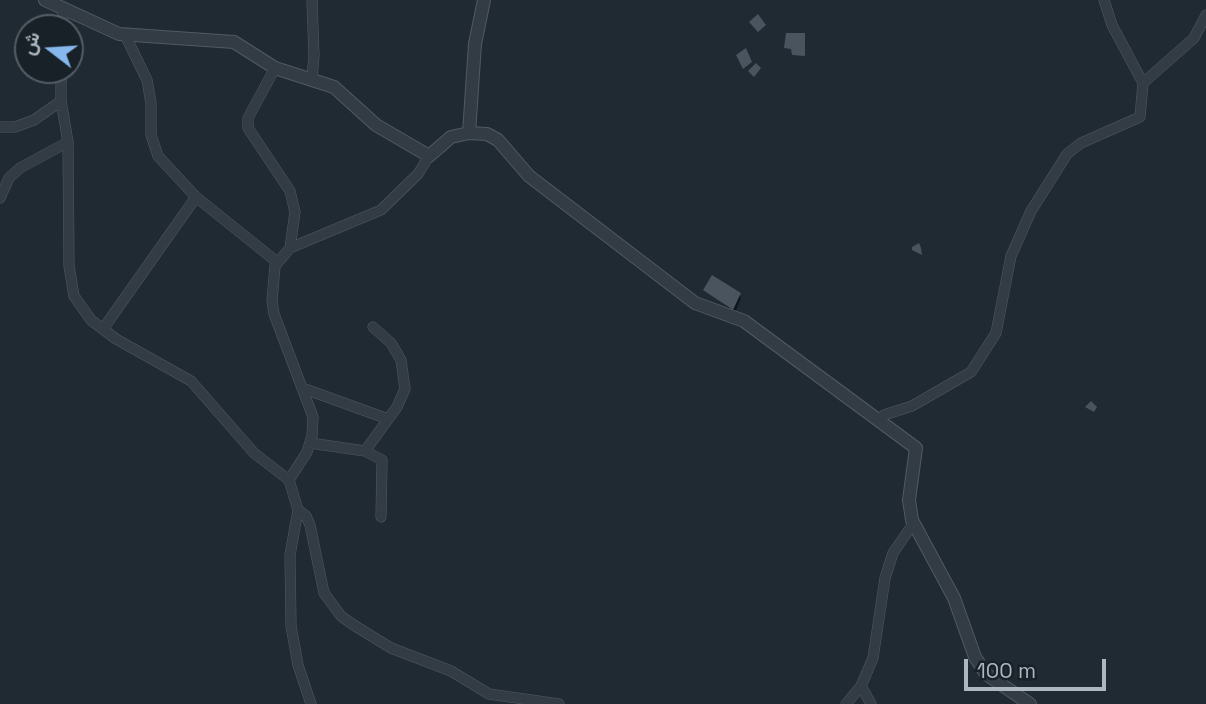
<!DOCTYPE html>
<html>
<head>
<meta charset="utf-8">
<style>
	body { margin:0 }
	#map { position:relative; width:1206px; height:704px; overflow:hidden; background:#202a33; font-family:"Space Grotesk",Vazirmatn,sans-serif }
	canvas { display:block }
	.north { position:absolute; left:14px; top:14px; width:70px; height:70px; box-sizing:border-box; background:#192128; border:2px solid #545d65; border-radius:50%; rotate:287deg; font-size:19px; font-weight:700; line-height:28px; text-align:center; color:#adb7c1 }
	.north::after { content:''; display:block; margin:auto; width:24px; height:32px; background:#86b7ed; clip-path:polygon(50% 0,100% 100%,50% 72%,0 100%) }
	.scale { position:absolute; left:964px; top:659px; width:142px; height:32px; box-sizing:border-box; border:4px solid #adb7c1; border-top:0; padding-left:9px; font-size:21px; line-height:24px; white-space:nowrap; color:#adb7c1; -webkit-text-stroke:5px #192128; paint-order:stroke }
</style>
</head>
<body>
<div id="map">
<canvas width="1206" height="704"></canvas>
<div class="north">ش</div>
<div class="scale">100 m</div>
</div>
<script>
const context = document.querySelector('canvas').getContext('2d');
context.lineJoin = 'round';
function fill(path, color) {
  context.fillStyle = color;
  context.fill(path, 'evenodd');
}
function shape(rows) {
  const path = new Path2D();
  for (const r of rows) {
    path.moveTo(r[0], r[1]);
    for (let i = 2; i < r.length; i += 2) path.lineTo(r[i], r[i + 1]);
  }
  return path;
}
function trace(path, color, width, dash) {
  context.strokeStyle = color;
  context.lineWidth = width;
  context.lineCap = dash ? 'butt' : 'round';
  context.setLineDash(dash || []);
  context.stroke(path);
}
fill(shape([
	[705,290,739,294,741,298,735,313]
]), '#0007');
fill(shape([
	[758,14,766,25,758,32,749,22],
	[786,33,805,33,805,56,792,55,791,49,784,48],
	[746,48,752,62,743,69,736,55],
	[756,63,761,68,754,77,748,71],
	[919,243,921,248,922,255,912,250,912,247],
	[712,275,741,293,733,310,703,290],
	[1091,401,1097,407,1094,412,1085,407]
]), '#49545f');
const minor = shape([
	[62,28,63,11],
	[125,35,147,80,151,103,151,135,158,156,196,197,277,262],
	[275,68,248,118,248,128,290,191,295,212,290,248],
	[61,70,61,101,68,142,69,266,74,296,91,320,116,339,191,381,254,453,289,480,298,510,290,555,291,626,298,665,311,704],
	[312,78,314,56,312,0],
	[1143,83,1194,38,1206,15],
	[0,127,15,127,34,120,61,101],
	[0,198,9,178,20,168,68,142],
	[103,329,196,197],
	[305,389,388,419],
	[878,420,884,415,912,406,971,372,996,333,1011,256,1031,211,1067,154,1081,143,1140,117,1143,83,1112,25,1104,0],
	[310,443,365,451,382,460,381,517],
	[365,451,397,407,405,389,401,360,391,343,373,327],
	[289,480,307,452,312,436,313,417,274,314,272,301,275,266,290,248,381,210,418,174,429,156],
	[298,510,306,516,310,525,324,593,341,616,352,624,391,648,451,671,489,694,559,704],
	[846,704,861,686],
	[871,704,861,686,873,658,885,578,893,553,913,524]
]);
const tertiary = shape([
	[45,0,119,34,234,42,275,68,334,87,376,125,429,156,451,137,469,133,487,134,498,140,529,176,695,303,744,321,916,448,909,500,912,520,954,598,975,657,986,674,1030,704],
	[469,133,475,44,484,0]
]);
trace(minor, '#515a62', 11);
trace(tertiary, '#515a62', 14);
trace(minor, '#333c44', 10);
trace(tertiary, '#333c44', 12);
</script>
</body>
</html>
